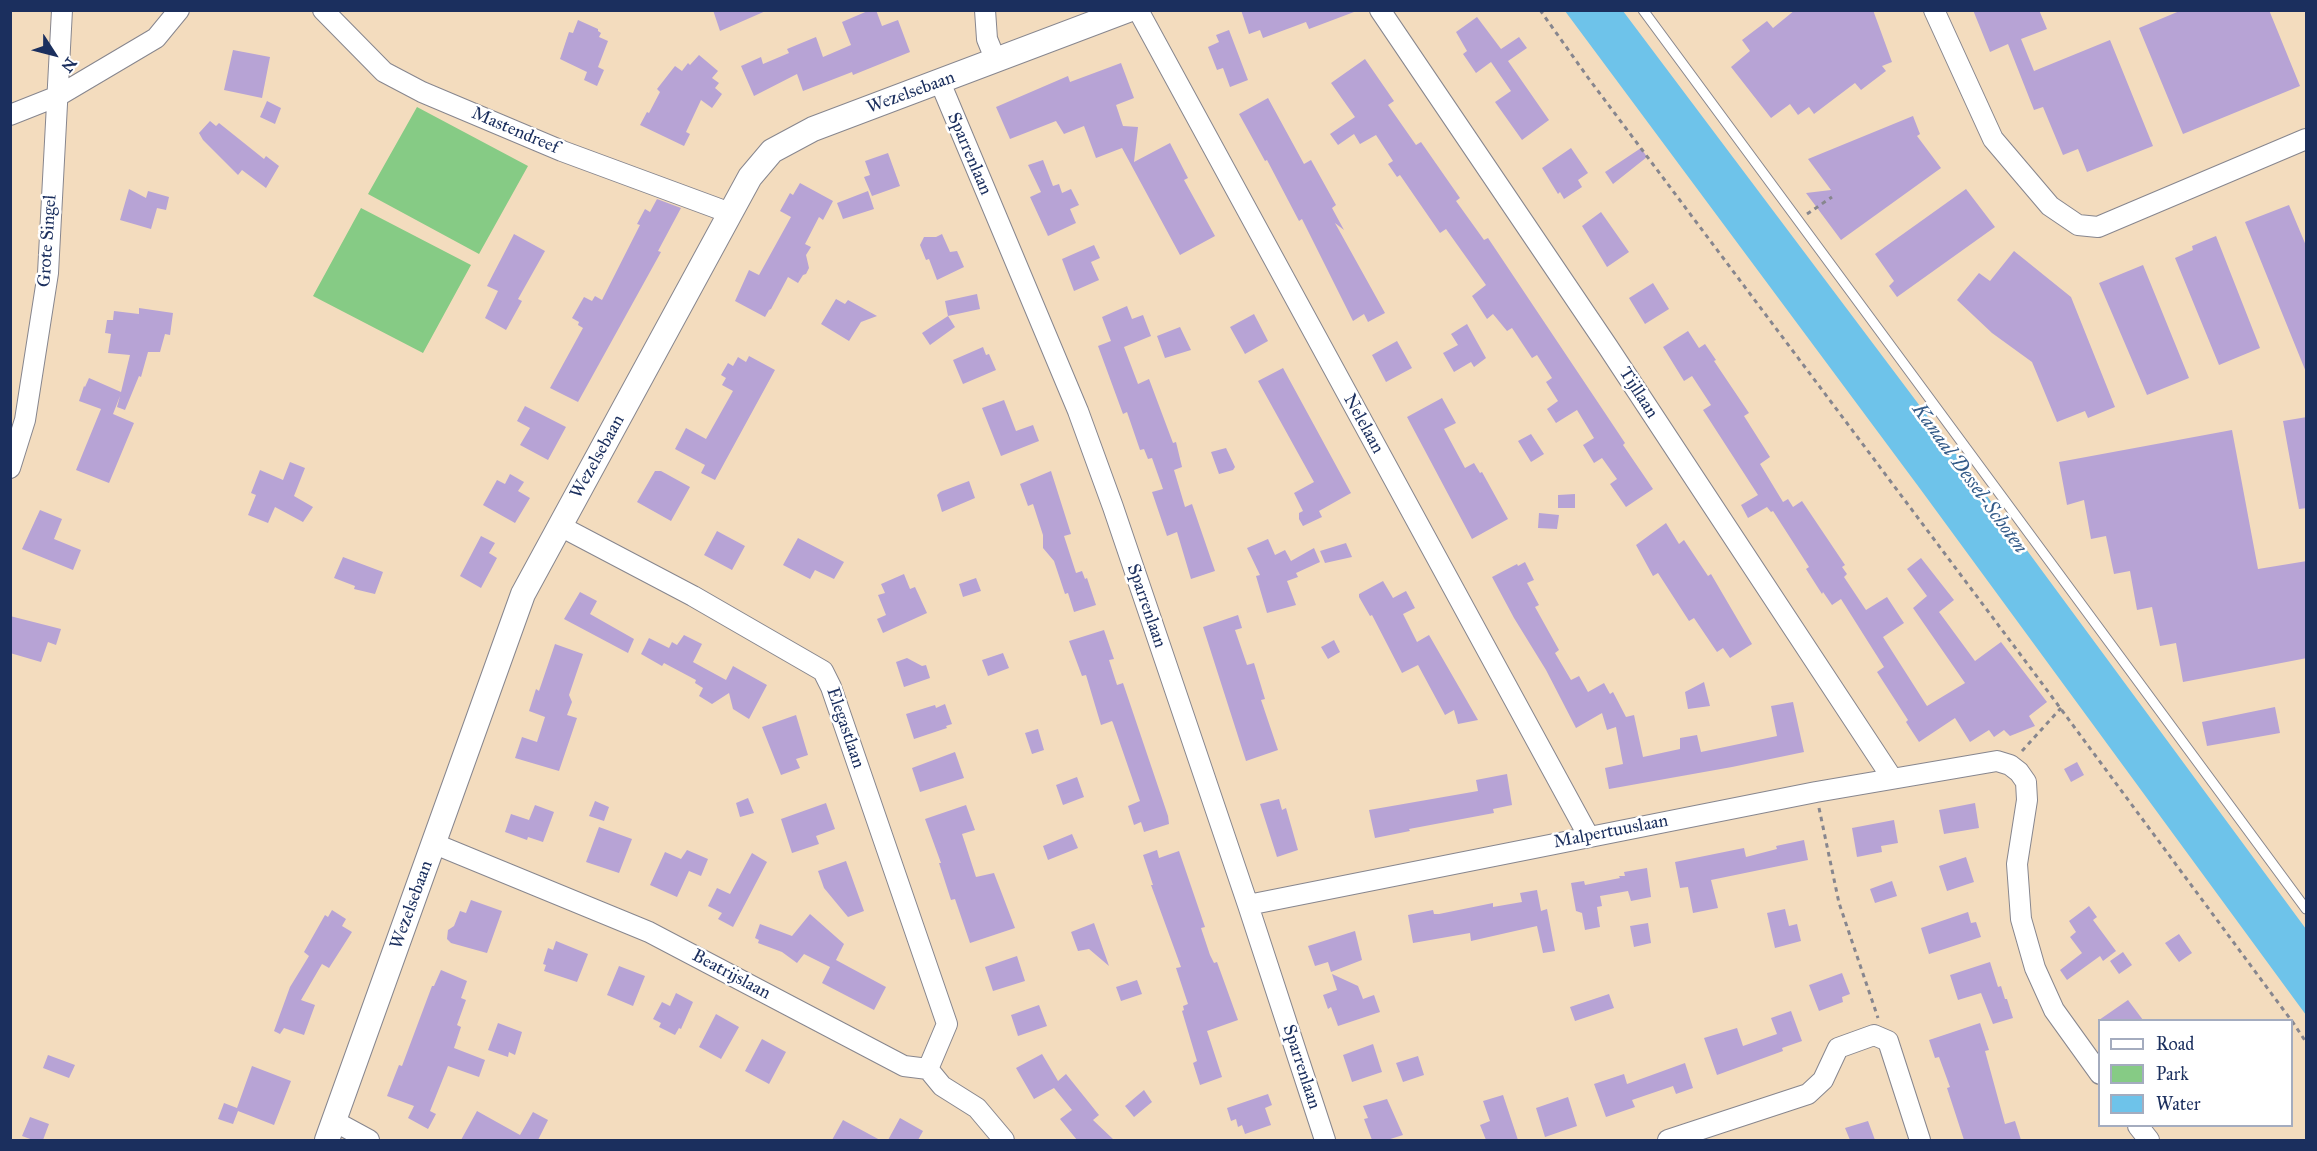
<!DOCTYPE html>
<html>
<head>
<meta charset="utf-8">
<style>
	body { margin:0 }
	#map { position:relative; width:2317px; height:1151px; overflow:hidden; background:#f3dcbe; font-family:"IM FELL Great Primer",serif }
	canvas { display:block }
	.frame { position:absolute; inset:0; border:12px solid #1b2f5e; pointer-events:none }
	.legend { position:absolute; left:2098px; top:1019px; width:195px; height:108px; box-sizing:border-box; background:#fff; border:2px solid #a4acbf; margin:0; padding:8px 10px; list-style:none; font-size:18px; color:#1b2f5e }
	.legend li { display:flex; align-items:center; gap:12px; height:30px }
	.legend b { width:30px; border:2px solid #a4acbf }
	.north { position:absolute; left:24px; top:24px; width:60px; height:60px; -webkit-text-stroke:4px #fff; paint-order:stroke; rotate:126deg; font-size:16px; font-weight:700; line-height:24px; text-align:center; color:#1b2f5e }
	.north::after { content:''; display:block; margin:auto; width:21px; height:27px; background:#1b2f5e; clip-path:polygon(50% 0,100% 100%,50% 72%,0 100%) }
</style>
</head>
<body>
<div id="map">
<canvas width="2317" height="1151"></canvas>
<div class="frame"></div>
<ul class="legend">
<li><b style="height:8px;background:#fff"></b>Road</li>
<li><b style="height:16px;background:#86cb85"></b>Park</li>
<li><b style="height:16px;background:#6ec3ea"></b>Water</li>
</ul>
<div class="north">N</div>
</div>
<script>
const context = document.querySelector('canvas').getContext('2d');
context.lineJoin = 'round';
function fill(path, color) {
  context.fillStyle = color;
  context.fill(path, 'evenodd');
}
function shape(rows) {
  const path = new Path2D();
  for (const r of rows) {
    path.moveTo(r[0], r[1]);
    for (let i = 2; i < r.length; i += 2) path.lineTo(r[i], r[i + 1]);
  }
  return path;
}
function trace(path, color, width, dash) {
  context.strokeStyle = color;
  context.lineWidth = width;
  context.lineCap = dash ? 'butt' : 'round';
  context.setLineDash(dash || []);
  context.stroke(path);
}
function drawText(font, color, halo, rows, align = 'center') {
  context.font = font + ' "IM FELL Great Primer",serif';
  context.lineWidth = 5;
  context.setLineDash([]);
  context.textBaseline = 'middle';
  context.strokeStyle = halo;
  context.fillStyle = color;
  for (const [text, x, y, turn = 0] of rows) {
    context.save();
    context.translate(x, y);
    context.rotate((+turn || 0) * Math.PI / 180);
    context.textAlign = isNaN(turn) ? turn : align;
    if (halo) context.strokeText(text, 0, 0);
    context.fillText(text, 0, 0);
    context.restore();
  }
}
fill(shape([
	[417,107,528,166,479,254,368,194],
	[361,208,471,265,423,353,313,296]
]), '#86cb85');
fill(shape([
	[1565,11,1623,11,1956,454,2306,929,2306,1015,1921,490]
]), '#6ec3ea');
fill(shape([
	[713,10,768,10,720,31],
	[870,10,876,10,882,26,898,20,910,52,853,75,852,72,803,91,797,74,754,96,741,66,761,57,763,64,789,53,787,49,816,37,823,57,851,45,842,22],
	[1241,10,1354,10,1354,12,1309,29,1306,22,1263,38,1260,30,1249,34],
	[1795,10,1873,10,1892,62,1882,66,1886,71,1861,90,1855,83,1814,114,1809,107,1798,115,1790,104,1771,118,1731,67,1750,51,1742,40,1767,21,1773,28],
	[1973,10,2039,10,2047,29,2021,39,2034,71,2110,40,2153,146,2087,172,2078,149,2063,155,2043,107,2034,110,2008,44,1990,52],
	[2182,10,2269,10,2300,86,2183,134,2139,28],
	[1477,17,1501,49,1519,37,1527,48,1508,61,1549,120,1522,140,1495,102,1511,91,1491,62,1476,73,1463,54,1467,51,1456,32],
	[578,20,598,29,598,31,601,33,599,37,608,41,598,67,604,70,597,86,584,80,587,72,560,59,569,32,573,33],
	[1229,30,1248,80,1230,87,1223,68,1217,70,1208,47,1219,42,1216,35],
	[233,50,270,57,262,98,224,90],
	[699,55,718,71,712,78,719,83,715,88,722,94,712,108,701,100,686,132,690,134,684,146,640,125,647,112,649,113,660,92,657,89,675,66,682,71,688,63,690,65],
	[1365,59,1394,101,1388,105,1416,145,1421,142,1460,198,1456,201,1484,240,1488,238,1605,413,1625,443,1623,445,1653,489,1626,507,1610,484,1617,479,1602,458,1594,463,1583,445,1594,438,1577,410,1556,423,1547,409,1558,401,1546,382,1552,378,1537,355,1532,358,1512,328,1507,331,1493,314,1487,319,1472,296,1486,285,1446,229,1440,233,1400,175,1397,177,1388,164,1393,161,1376,135,1360,144,1354,134,1338,145,1330,134,1355,117,1331,83],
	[1121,63,1134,98,1116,105,1123,126,1138,127,1134,162,1170,143,1188,178,1184,180,1215,236,1180,255,1122,148,1096,158,1084,126,1064,134,1056,121,1010,139,996,107,1068,76,1070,82],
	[1268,98,1304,164,1311,160,1336,205,1332,208,1344,230,1335,223,1385,313,1368,322,1364,314,1353,321,1302,219,1299,221,1267,160,1265,161,1239,114],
	[267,101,281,108,275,124,260,117],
	[1913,116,1920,134,1917,136,1941,168,1841,240,1806,193,1831,190,1808,159],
	[210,121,216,126,219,123,264,159,266,156,279,166,266,188,242,170,238,175,203,140,199,133],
	[1571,148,1588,173,1578,180,1582,187,1564,199,1560,192,1558,194,1542,168],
	[1641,148,1647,157,1613,184,1605,172],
	[888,153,900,186,872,196,864,177,870,175,865,161],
	[1043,160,1053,186,1059,184,1062,193,1071,189,1079,205,1070,209,1076,223,1048,236,1030,197,1041,192,1028,165],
	[800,183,833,201,823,220,819,217,805,244,811,247,806,255,809,268,806,274,803,275,798,283,788,277,771,309,769,310,765,317,735,301,749,270,759,275,791,217,780,211,790,193,793,195],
	[129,189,146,198,148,191,169,197,166,210,157,208,151,229,120,220],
	[1966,189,1995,227,1897,297,1889,286,1894,281,1875,254],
	[868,191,874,209,843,219,837,203],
	[657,199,681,208,658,251,661,252,578,402,550,388,583,328,578,325,579,322,572,318,584,297,592,301,595,296,602,300,640,225,637,224,645,209,650,212],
	[2289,205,2307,248,2306,372,2245,222],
	[1601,212,1629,252,1607,267,1582,226],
	[514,234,545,251,518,299,522,301,506,330,485,318,498,291,487,286],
	[942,234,950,252,957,251,964,267,937,280,929,259,926,260,920,245,924,237,936,237],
	[2216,236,2260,348,2219,365,2175,258,2193,250,2192,246],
	[1094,245,1100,258,1091,262,1099,280,1074,291,1062,259],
	[2014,251,2071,297,2115,407,2088,418,2085,411,2057,422,2032,362,1992,333,1957,300,1979,273,1990,281],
	[2143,265,2189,378,2147,395,2099,283],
	[1653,283,1669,309,1645,324,1629,298],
	[977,294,980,309,948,316,955,327,930,345,922,333,948,316,945,301],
	[836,299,845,304,848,300,877,316,861,322,849,341,821,324],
	[1127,306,1132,319,1143,315,1151,336,1124,347,1138,384,1149,379,1173,443,1176,442,1182,467,1174,470,1185,507,1192,504,1215,571,1191,579,1177,532,1167,536,1152,492,1163,489,1152,458,1148,459,1144,449,1140,450,1127,412,1123,414,1098,346,1111,341,1102,317],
	[139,308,173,313,170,335,165,334,160,352,148,352,141,377,139,376,125,410,117,407,120,396,113,414,134,423,109,483,76,470,101,409,79,401,84,386,85,387,89,378,121,392,130,355,108,353,111,334,105,333,107,320,113,320,114,311,139,314],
	[1254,314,1268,341,1245,354,1230,327],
	[1467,324,1486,358,1474,367,1471,362,1454,372,1443,353,1458,345,1451,334],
	[1180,327,1191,350,1165,358,1157,336],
	[1688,331,1699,348,1705,344,1716,360,1714,361,1749,413,1744,416,1770,457,1760,464,1783,502,1788,499,1793,507,1802,501,1845,565,1842,567,1847,574,1844,577,1866,610,1887,597,1904,623,1883,637,1927,706,1965,683,1913,608,1927,596,1907,569,1921,558,1954,600,1939,612,1975,661,2001,642,2047,702,2029,716,2035,726,2010,736,2004,730,1994,737,1989,730,1970,742,1955,718,1919,742,1906,722,1908,720,1877,672,1884,667,1841,599,1832,605,1823,592,1822,594,1806,569,1809,567,1773,511,1771,512,1767,507,1748,518,1741,505,1758,495,1703,410,1711,405,1692,376,1684,381,1663,347],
	[1397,341,1412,368,1386,382,1372,355],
	[983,347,986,355,989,354,996,370,963,384,953,360],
	[749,356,775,370,715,480,701,473,705,465,675,449,686,428,706,439,733,391,722,385,726,378,721,375,728,363,733,366,738,357,746,362],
	[1283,368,1351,493,1319,511,1322,517,1303,526,1299,519,1299,513,1303,511,1294,493,1314,482,1258,381],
	[1442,398,1456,423,1444,429,1465,468,1474,463,1480,473,1482,472,1508,519,1472,539,1407,417],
	[1004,400,1016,431,1033,425,1039,441,1001,456,982,408],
	[525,406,566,427,548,460,520,445,530,428,517,421],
	[2307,417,2307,508,2299,509,2283,421],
	[2232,430,2258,569,2307,561,2307,658,2183,682,2176,643,2160,646,2152,607,2137,610,2130,571,2114,574,2106,536,2091,539,2084,500,2067,505,2059,462],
	[1531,434,1544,454,1531,462,1518,441],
	[1226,448,1235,467,1233,470,1219,474,1211,452],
	[290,462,305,468,294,496,313,507,303,522,275,507,268,523,248,515,256,495,251,493,260,470,283,480],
	[655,471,661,471,690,487,671,521,637,502],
	[1051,471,1071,534,1064,536,1076,573,1082,571,1085,579,1087,578,1096,605,1074,612,1068,593,1065,594,1054,561,1043,548,1043,535,1033,504,1028,506,1020,484],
	[510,474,524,482,518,491,530,498,515,523,483,505,497,480,505,484],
	[969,481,975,498,942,512,937,495,940,492],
	[1575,494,1575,508,1558,508,1558,495],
	[40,510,62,519,54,539,81,550,73,570,22,549],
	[1539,513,1559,515,1557,529,1538,528],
	[1666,523,1679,544,1684,540,1708,576,1711,574,1752,644,1730,658,1723,648,1717,652,1694,618,1689,621,1658,573,1653,576,1636,545],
	[717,531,745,546,732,570,704,555],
	[481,536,495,543,489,553,497,558,481,588,460,576],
	[798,538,844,562,834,579,815,570,810,579,783,565],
	[1268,539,1275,555,1285,550,1291,561,1314,548,1320,562,1296,573,1298,577,1287,581,1296,605,1267,613,1256,576,1260,575,1247,548],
	[1346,543,1352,557,1325,563,1320,551],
	[343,557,383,572,375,594,354,589,355,586,334,578],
	[1525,562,1534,580,1527,583,1539,605,1535,607,1559,650,1555,653,1571,680,1579,676,1588,692,1604,683,1610,694,1613,692,1626,717,1634,715,1643,757,1680,749,1680,738,1697,735,1701,752,1777,736,1771,706,1793,702,1804,752,1732,767,1609,789,1605,768,1623,764,1616,727,1607,730,1602,713,1576,728,1546,670,1514,618,1492,577,1517,564,1518,566],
	[904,574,910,589,915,587,927,613,883,633,877,619,886,615,878,595,885,593,881,584],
	[976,578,981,591,963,597,959,584],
	[1383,581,1393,598,1406,591,1415,608,1403,614,1417,642,1429,635,1478,720,1458,724,1454,710,1445,715,1418,665,1402,673,1372,615,1370,616,1359,597,1359,594],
	[580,592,597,601,590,614,634,639,628,653,564,619],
	[1238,615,1242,628,1235,630,1247,665,1254,663,1265,699,1261,700,1278,750,1246,761,1203,627],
	[10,616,61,629,56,645,48,642,41,662,10,653],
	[1104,630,1114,659,1109,660,1117,685,1123,683,1168,816,1169,824,1144,832,1141,822,1134,825,1128,806,1140,801,1113,723,1112,721,1101,725,1086,675,1082,676,1069,641],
	[684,635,702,644,693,662,726,680,733,666,767,685,749,719,733,709,729,693,712,704,699,696,703,688,695,683,696,680,664,663,662,666,641,654,649,638,669,648,672,642,677,645],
	[1334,640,1340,652,1328,659,1321,647],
	[555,644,583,654,569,695,572,702,567,715,577,718,559,771,515,758,522,737,537,742,545,717,529,711,536,689,539,691],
	[1003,653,1009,668,988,676,982,660],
	[907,658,922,666,926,665,930,678,904,687,896,662],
	[1704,682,1710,706,1688,709,1685,692],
	[945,704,952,724,946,726,947,728,914,739,906,714,935,705,936,708],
	[2275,707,2280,733,2207,746,2202,722],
	[796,715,808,755,796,759,800,768,781,775,762,727],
	[1038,729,1044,750,1032,754,1025,733],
	[955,752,964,778,920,792,912,768],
	[2077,762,2084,775,2071,782,2064,769],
	[1507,774,1512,805,1493,809,1494,813,1409,829,1410,831,1375,838,1369,810,1478,791,1476,780],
	[1077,777,1084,797,1063,805,1056,785],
	[748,798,754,813,740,817,736,803],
	[1279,799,1282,810,1286,808,1298,850,1277,857,1260,804],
	[595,801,609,807,604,821,589,816],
	[826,803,835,829,816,836,819,844,792,853,781,819],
	[1975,803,1979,828,1944,834,1939,810],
	[535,805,554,812,543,842,528,837,527,840,505,832,511,814,529,820],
	[966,805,975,830,962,834,976,877,994,873,1015,928,970,943,955,899,951,900,939,863,941,863,925,819],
	[1894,820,1898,843,1881,846,1882,852,1857,857,1852,828],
	[599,827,632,839,619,873,586,862],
	[1072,834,1078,848,1048,860,1043,846],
	[1804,840,1808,860,1711,880,1718,908,1693,913,1688,887,1680,888,1675,862,1744,848,1746,857,1777,849,1776,846],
	[687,850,708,859,701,876,689,871,677,897,650,885,665,852,681,859],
	[1157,850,1159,858,1179,851,1205,927,1201,928,1210,955,1214,963,1217,962,1238,1020,1207,1031,1222,1077,1200,1085,1193,1063,1197,1061,1182,1011,1184,1010,1183,1006,1188,1004,1176,968,1181,967,1151,885,1153,885,1143,855],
	[752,853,767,862,733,927,718,919,722,913,708,906,717,888,730,894],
	[1966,857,1974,882,1947,891,1939,866],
	[846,861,864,911,848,917,824,888,818,871],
	[1647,868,1651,897,1631,901,1628,891,1600,896,1602,906,1597,907,1600,927,1585,930,1582,913,1576,911,1571,883,1584,881,1585,885,1620,878,1619,876,1625,876,1624,872],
	[1892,881,1897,896,1875,903,1870,889],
	[1537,890,1541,911,1547,909,1555,951,1543,953,1537,926,1471,941,1470,933,1413,943,1408,915,1433,910,1434,914,1439,914,1493,903,1493,907,1522,902,1520,893],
	[471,900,502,911,487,953,451,943,447,939,448,930,454,926,460,911,466,913],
	[2089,906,2097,917,2093,920,2116,951,2103,961,2100,956,2067,980,2060,970,2082,953,2070,937,2076,932,2069,921],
	[1785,909,1789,926,1797,924,1801,941,1775,948,1767,913],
	[332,910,346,919,342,926,352,932,329,968,322,964,301,1000,315,1005,304,1035,284,1028,280,1034,274,1031,290,987,309,956,304,952,325,915,328,917],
	[1968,912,1971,923,1976,922,1981,937,1929,954,1921,928],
	[810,914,844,944,836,960,886,987,874,1010,822,983,830,967,804,954,797,963,782,952,758,943,759,940,755,938,760,924,792,936],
	[1094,923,1109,966,1089,949,1078,951,1071,932],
	[1648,923,1651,943,1634,947,1630,926],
	[1355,931,1362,960,1331,972,1328,962,1315,966,1308,946],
	[2179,934,2192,953,2179,962,2165,943],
	[556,941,588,954,577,982,544,971,546,965,543,964,548,948,553,950],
	[2123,952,2132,965,2119,974,2110,961],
	[1017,956,1025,981,993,991,985,967],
	[1990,962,1998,987,2001,986,2005,999,2007,999,2013,1018,1993,1024,1981,993,1958,1000,1950,975],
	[619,966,645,976,633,1006,607,995],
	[441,970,467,981,461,998,466,1000,457,1025,461,1027,454,1048,485,1060,479,1077,448,1066,430,1111,436,1114,428,1129,408,1118,414,1106,387,1096,399,1065,402,1066,432,986,434,986],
	[1842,973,1850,994,1842,997,1843,1002,1819,1011,1809,985],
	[1332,974,1358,986,1363,999,1374,995,1380,1012,1338,1026,1331,1007,1328,1009,1323,995,1337,990],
	[1137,980,1142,994,1121,1001,1116,987],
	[676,993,693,1002,681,1029,679,1028,675,1035,659,1027,661,1023,653,1019,662,1002,670,1006],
	[1609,994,1614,1008,1575,1021,1570,1007],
	[2128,1000,2143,1020,2099,1020],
	[1039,1005,1047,1026,1018,1036,1011,1015],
	[1791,1011,1802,1041,1782,1048,1783,1051,1717,1075,1704,1038,1737,1028,1743,1046,1777,1034,1771,1018],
	[716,1014,739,1027,721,1059,699,1047],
	[498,1023,522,1032,515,1055,509,1052,508,1057,488,1050],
	[1980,1023,1989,1050,1985,1051,2005,1124,2015,1121,2021,1140,1964,1140,1947,1088,1950,1087,1939,1057,1935,1058,1929,1040],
	[762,1039,786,1052,769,1084,745,1071],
	[1373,1044,1382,1072,1352,1082,1343,1055],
	[1042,1054,1058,1081,1066,1074,1099,1115,1093,1120,1114,1140,1077,1140,1060,1119,1072,1110,1054,1088,1034,1099,1016,1068],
	[48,1055,75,1065,69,1078,43,1068],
	[1418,1056,1424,1075,1403,1082,1396,1063],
	[1685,1063,1693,1088,1676,1094,1673,1086,1632,1100,1635,1107,1606,1117,1594,1084,1624,1074,1627,1084],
	[252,1066,291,1081,274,1125,238,1111,233,1124,218,1119,224,1103,237,1108],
	[1144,1090,1152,1102,1134,1117,1125,1106],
	[1268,1094,1272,1105,1265,1108,1271,1125,1245,1134,1242,1125,1238,1127,1236,1119,1231,1121,1227,1108],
	[1503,1095,1518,1140,1486,1140,1480,1125,1490,1121,1483,1101],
	[1568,1097,1577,1126,1545,1137,1536,1108],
	[1387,1099,1403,1135,1387,1140,1372,1140,1364,1119,1368,1118,1363,1106],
	[477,1111,520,1135,533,1112,548,1120,538,1140,461,1140],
	[30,1117,49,1124,43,1140,33,1140,22,1136],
	[900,1118,923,1131,918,1140,888,1140],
	[843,1120,880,1140,832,1140],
	[1868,1121,1875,1140,1850,1140,1845,1128]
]), '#b7a3d5');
const service = shape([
	[1643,10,2306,909]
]);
const minor = shape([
	[323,10,384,72,422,92,562,151,730,213],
	[985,10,987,39,996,61],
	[1138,10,1589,837],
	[1380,10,1608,347,1892,778],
	[1934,10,1993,139,2050,206,2078,225,2098,227,2306,139],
	[940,82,1078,411,1113,507,1248,905,1325,1140],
	[10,115,58,96,156,38,179,10],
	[10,468,25,420,48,273,62,10],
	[560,526,693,596,823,671,831,687,947,1024,928,1069],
	[435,844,649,932,904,1066,928,1069,942,1086,977,1108,1004,1140],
	[1248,905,1816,792,1997,761,2010,765,2019,772,2026,782,2027,800,2017,864,2021,919,2035,968,2054,1010,2100,1074],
	[334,1121,369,1140],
	[2138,1126,2149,1140],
	[1668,1140,1808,1094,1823,1080,1838,1048,1874,1035,1888,1041,1920,1140]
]);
const tertiary = shape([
	[327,1140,523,594,750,177,772,151,813,129,1128,10]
]);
trace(service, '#87868e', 11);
trace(minor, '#87868e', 22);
trace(tertiary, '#87868e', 26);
trace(shape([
	[1540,10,1589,79,2038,678,2291,1020],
	[1807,214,1832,197],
	[2022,751,2061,708],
	[1819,808,1839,903,1878,1018],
	[2292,1021,2306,1042]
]), '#87868e', 3, [4.5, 4.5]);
trace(service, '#fff', 9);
trace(minor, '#fff', 20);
trace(tertiary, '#fff', 24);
drawText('18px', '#1b2f5e', '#fff', [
	["Wezelsebaan",911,93,-20],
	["Mastendreef",515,131,23],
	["Sparrenlaan",969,154,67],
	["Grote Singel",48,241,-86],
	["Tijllaan",1638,393,57],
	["Nelelaan",1363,424,61],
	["Wezelsebaan",598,457,-61],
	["Sparrenlaan",1146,606,71],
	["Elegastlaan",845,728,71],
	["Malpertuuslaan",1611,832,-11],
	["Wezelsebaan",412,905,-70],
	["Beatrijslaan",731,975,28],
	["Sparrenlaan",1301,1067,72]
]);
drawText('italic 20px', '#345b88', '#fff', [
	["Kanaal Dessel-Schoten",1969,479,54]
]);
</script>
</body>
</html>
